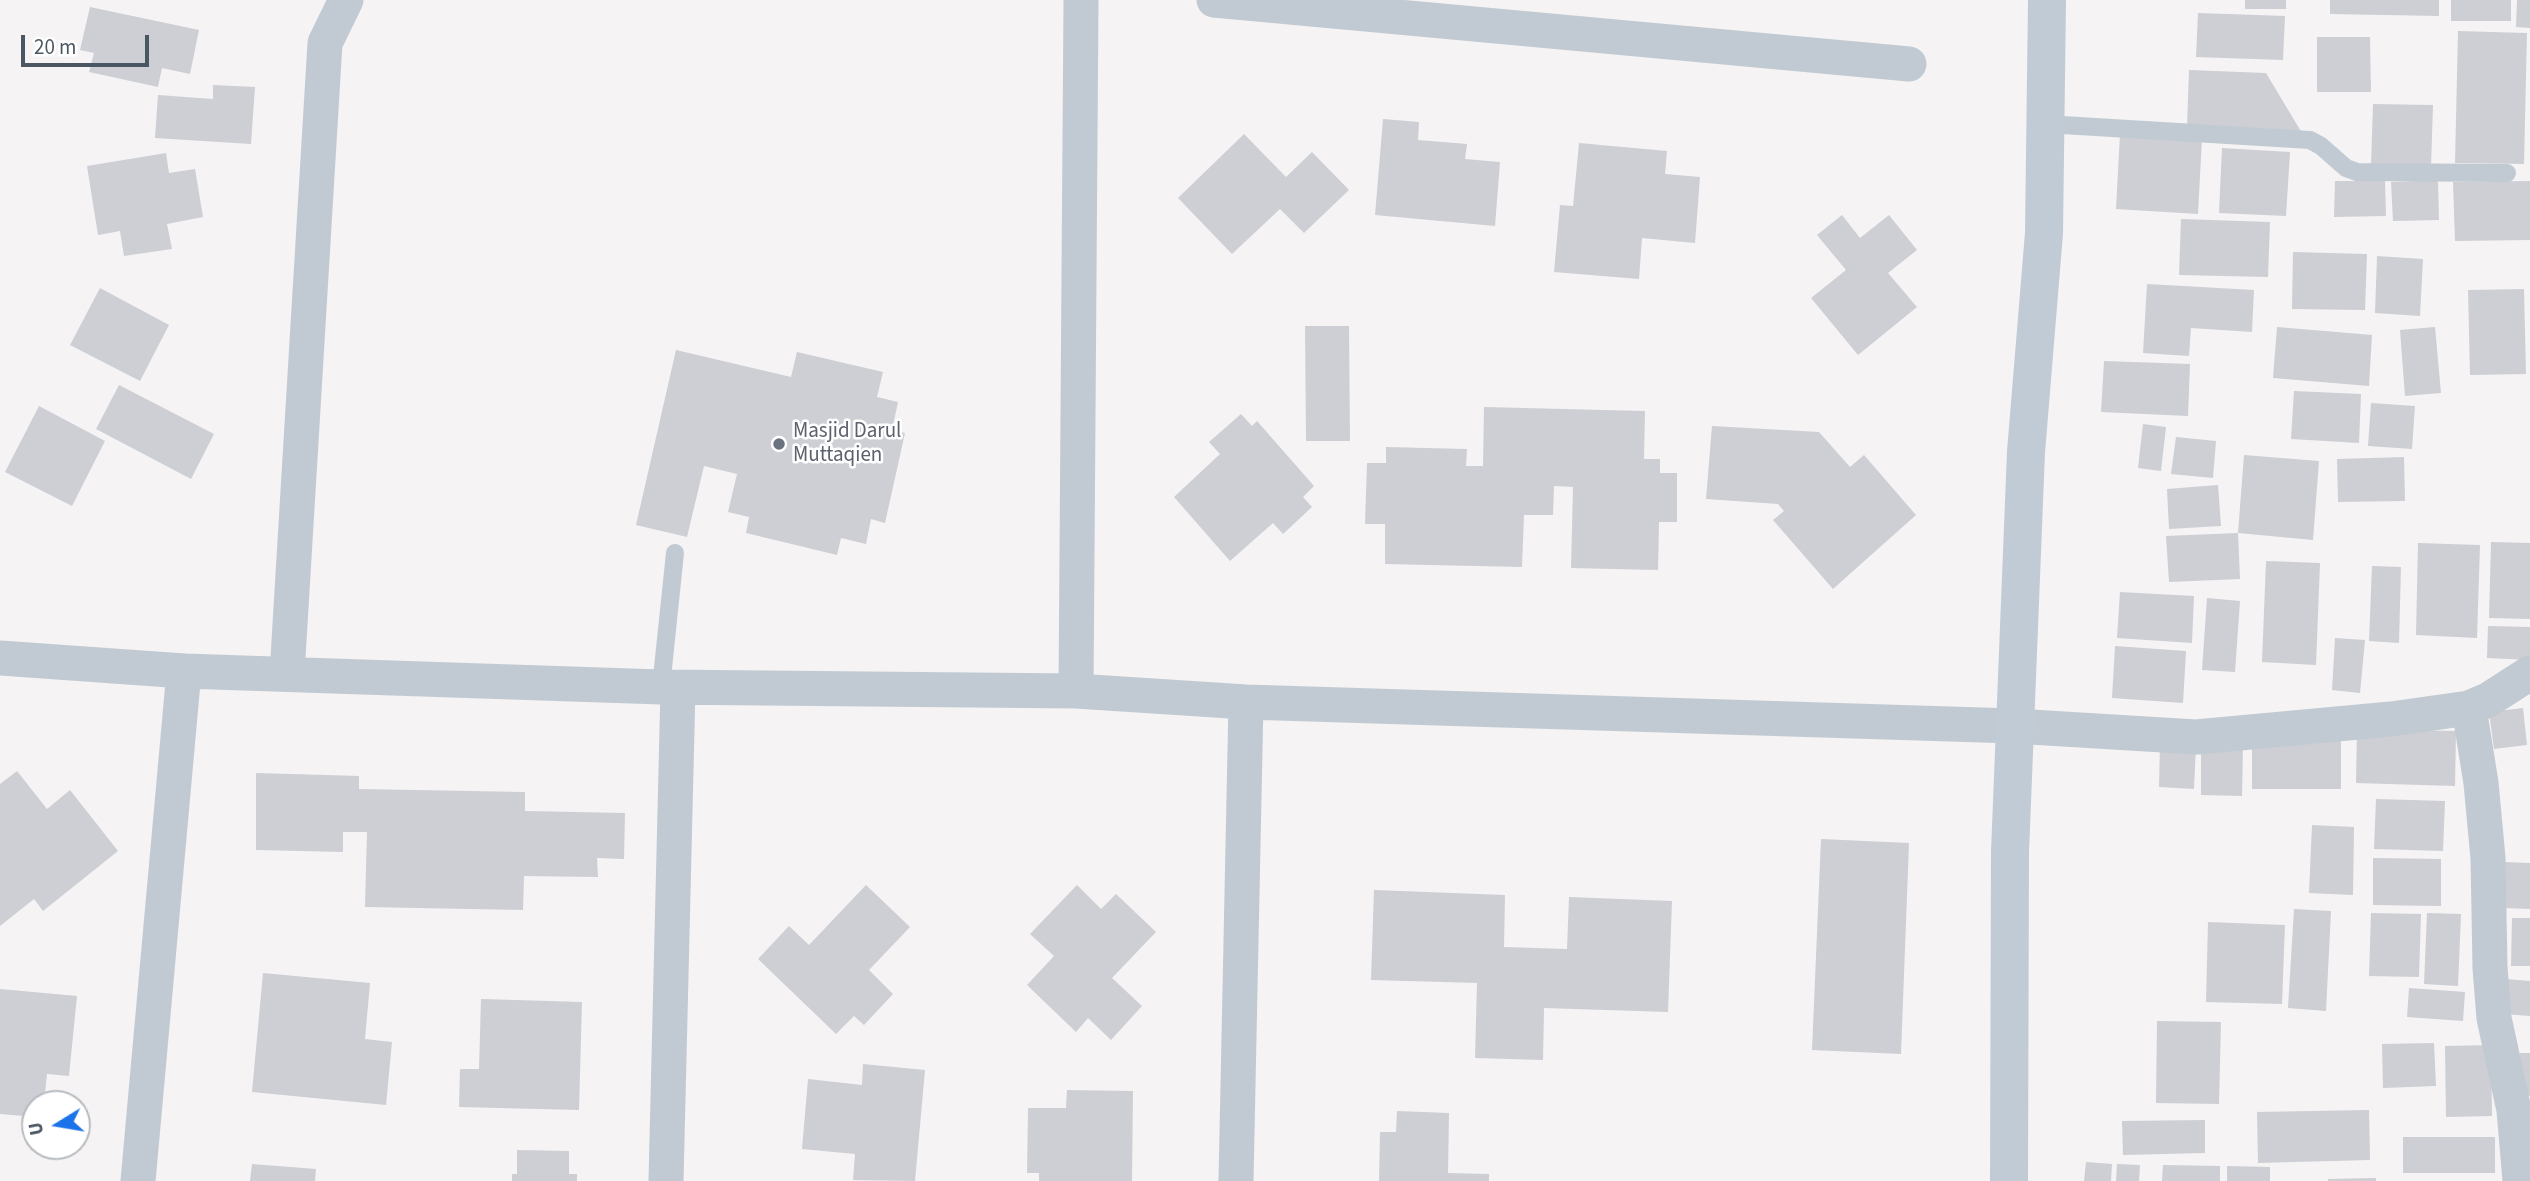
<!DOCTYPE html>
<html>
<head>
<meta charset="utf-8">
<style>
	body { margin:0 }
	#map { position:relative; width:2530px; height:1181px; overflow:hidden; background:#f5f3f3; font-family:"Source Sans 3",sans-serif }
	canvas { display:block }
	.north { position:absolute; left:21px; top:1090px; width:70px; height:70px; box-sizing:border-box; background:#fff; border:2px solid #b7bbc0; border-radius:50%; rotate:259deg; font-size:19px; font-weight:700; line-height:28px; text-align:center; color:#4a5661 }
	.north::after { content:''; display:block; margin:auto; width:24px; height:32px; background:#1a73e8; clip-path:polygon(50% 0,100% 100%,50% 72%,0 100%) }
	.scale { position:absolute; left:21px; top:35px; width:128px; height:32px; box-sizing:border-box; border:4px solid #4a5661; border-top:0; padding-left:9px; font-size:21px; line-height:24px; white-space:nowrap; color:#4a5661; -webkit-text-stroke:5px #fff; paint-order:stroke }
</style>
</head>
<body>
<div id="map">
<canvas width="2530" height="1181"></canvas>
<div class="north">U</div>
<div class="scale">20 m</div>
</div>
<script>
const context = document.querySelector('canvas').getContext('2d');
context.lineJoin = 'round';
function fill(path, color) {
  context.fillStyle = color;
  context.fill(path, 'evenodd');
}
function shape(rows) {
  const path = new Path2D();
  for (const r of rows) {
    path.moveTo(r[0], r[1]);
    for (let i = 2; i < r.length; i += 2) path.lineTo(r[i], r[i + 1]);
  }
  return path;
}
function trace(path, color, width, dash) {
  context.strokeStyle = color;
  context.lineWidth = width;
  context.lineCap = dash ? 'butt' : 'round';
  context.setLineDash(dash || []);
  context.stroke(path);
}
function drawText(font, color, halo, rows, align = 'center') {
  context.font = font + ' "Source Sans 3",sans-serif';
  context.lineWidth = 5;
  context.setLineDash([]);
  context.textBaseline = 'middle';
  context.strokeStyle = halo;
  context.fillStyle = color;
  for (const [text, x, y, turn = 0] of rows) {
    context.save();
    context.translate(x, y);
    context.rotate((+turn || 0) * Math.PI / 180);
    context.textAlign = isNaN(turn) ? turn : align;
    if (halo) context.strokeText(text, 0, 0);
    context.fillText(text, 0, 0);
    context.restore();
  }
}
fill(shape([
	[2245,0,2286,0,2286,9,2245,9],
	[2330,0,2439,0,2439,16,2330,14],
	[2451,0,2511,0,2511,21,2451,21],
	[2517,0,2530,0,2530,28,2516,27],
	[90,7,199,30,190,74,162,68,158,87,89,72,94,53,80,50],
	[2198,13,2285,16,2283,60,2196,57],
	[2458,31,2527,33,2524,164,2455,163],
	[2317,37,2370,37,2371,92,2317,92],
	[2189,70,2266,73,2305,138,2187,127],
	[213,85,255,87,251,144,155,138,158,95,213,99],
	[2373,104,2433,105,2431,167,2371,165],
	[1383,119,1419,122,1418,140,1467,144,1465,159,1500,162,1495,226,1375,215],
	[1244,134,1286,177,1312,152,1349,190,1304,233,1280,209,1232,254,1178,198],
	[2120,134,2202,138,2198,214,2116,209],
	[1579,143,1667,151,1665,174,1700,177,1695,243,1642,238,1639,279,1554,272,1560,205,1573,206],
	[2222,148,2290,152,2286,216,2219,213],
	[166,153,169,173,195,169,203,217,167,224,172,249,124,256,120,231,98,235,87,166],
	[2438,180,2439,220,2393,221,2391,182],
	[2335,181,2385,181,2386,216,2334,217],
	[2530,181,2530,240,2455,241,2453,182],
	[1842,215,1860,238,1889,215,1917,250,1888,273,1917,307,1858,355,1811,298,1846,270,1817,235],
	[2181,219,2270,222,2268,277,2179,275],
	[2293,252,2367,254,2365,310,2292,309],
	[2377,256,2423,259,2420,316,2375,313],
	[2147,284,2254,290,2252,332,2191,328,2189,356,2143,353],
	[100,288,169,325,140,381,70,345],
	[2524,289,2526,374,2470,375,2468,290],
	[1305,326,1349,326,1350,441,1306,441],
	[2277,327,2372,335,2369,386,2273,378],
	[2435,327,2441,393,2405,396,2400,330],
	[676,350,791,377,797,352,883,372,877,397,898,402,892,430,905,433,885,523,871,519,866,544,841,538,837,555,746,533,749,517,728,512,737,474,704,466,687,537,636,525],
	[2104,361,2190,364,2188,416,2101,412],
	[119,385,214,434,191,479,96,429],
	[2294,391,2361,394,2359,443,2291,439],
	[2371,403,2415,406,2412,449,2368,446],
	[39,406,105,441,72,506,5,472],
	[1484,407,1645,411,1644,459,1660,459,1660,473,1677,473,1677,522,1659,522,1658,570,1571,568,1573,487,1554,486,1553,515,1524,515,1522,567,1385,564,1385,524,1365,524,1367,463,1386,463,1386,447,1467,449,1466,466,1483,466],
	[1241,414,1252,426,1257,421,1314,486,1303,497,1312,507,1283,534,1273,523,1230,561,1174,497,1220,454,1209,442],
	[2143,424,2166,427,2161,471,2138,468],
	[1712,426,1819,432,1850,467,1864,455,1916,515,1833,589,1773,520,1784,511,1778,504,1706,499],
	[2176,437,2216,441,2213,478,2171,474],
	[2244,455,2319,461,2313,540,2238,533,2240,579,2169,582,2166,536,2238,533],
	[2404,457,2405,501,2338,502,2337,459],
	[2218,485,2221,526,2169,529,2167,489],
	[2491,542,2530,543,2530,619,2489,618],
	[2418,543,2480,545,2477,638,2416,635],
	[2266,561,2320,563,2316,665,2262,662],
	[2372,566,2401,567,2399,643,2369,641],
	[2120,592,2194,596,2192,643,2117,638],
	[2207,598,2240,601,2235,672,2202,670],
	[2488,626,2530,627,2530,660,2487,658],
	[2335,638,2365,640,2360,693,2332,690],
	[2115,646,2186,651,2183,703,2112,698],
	[2523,708,2527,745,2494,749,2489,712],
	[2357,729,2456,731,2455,786,2356,783],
	[2252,740,2341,741,2341,789,2252,789],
	[2160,743,2196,745,2194,789,2159,787],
	[2201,743,2243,744,2242,796,2201,795],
	[17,771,47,809,70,790,118,851,43,911,34,899,0,926,0,784],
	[256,773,359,776,359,789,525,792,525,811,625,813,624,859,597,858,598,877,524,876,523,910,365,907,367,832,343,832,343,852,256,850],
	[2376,799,2445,801,2443,851,2374,849],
	[2312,825,2354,827,2353,895,2309,893],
	[1821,839,1909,843,1901,1054,1812,1050],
	[2373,858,2441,859,2441,906,2373,905],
	[2503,862,2530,863,2530,909,2502,908],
	[866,885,910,927,869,970,893,994,864,1025,854,1016,836,1034,758,959,789,926,809,945],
	[1077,885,1101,909,1116,894,1156,932,1112,978,1142,1006,1111,1040,1088,1018,1076,1032,1027,985,1054,956,1030,934],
	[1374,890,1505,895,1504,947,1567,949,1569,897,1672,901,1668,1012,1544,1008,1543,1060,1475,1058,1477,983,1371,980],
	[2294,909,2331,911,2326,1011,2288,1008],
	[2371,913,2421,914,2419,977,2369,976],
	[2427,913,2461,914,2458,986,2424,984],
	[2512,918,2530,918,2530,966,2511,966],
	[2208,922,2285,925,2282,1004,2206,1002],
	[263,973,370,983,365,1039,392,1042,386,1105,252,1092],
	[2506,979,2530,981,2530,1016,2503,1014],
	[2409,988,2465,992,2463,1021,2407,1017],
	[0,989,77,996,69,1076,47,1074,44,1104,35,1104,35,1117,0,1114],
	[481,999,582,1002,579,1110,459,1107,460,1069,479,1069],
	[2157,1021,2221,1022,2219,1104,2156,1103],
	[2434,1043,2436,1086,2383,1088,2382,1044],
	[2491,1045,2492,1116,2446,1117,2445,1046],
	[2520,1053,2530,1053,2530,1096,2520,1096],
	[863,1064,925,1070,915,1181,853,1180,855,1154,802,1149,808,1079,862,1085],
	[1067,1090,1133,1091,1132,1181,1039,1181,1039,1173,1027,1173,1028,1108,1066,1108],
	[2369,1110,2370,1160,2258,1163,2257,1112],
	[1397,1111,1449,1113,1448,1173,1489,1174,1489,1181,1379,1181,1380,1132,1396,1132],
	[2205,1120,2205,1153,2123,1155,2122,1121],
	[2403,1137,2495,1137,2495,1173,2403,1173],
	[517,1150,569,1151,569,1174,577,1174,577,1181,512,1181,512,1174,517,1174],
	[2086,1162,2112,1164,2111,1181,2084,1181],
	[252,1164,316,1169,315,1181,250,1181],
	[2117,1164,2140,1165,2139,1181,2116,1181],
	[2163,1165,2220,1166,2220,1181,2162,1181],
	[2227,1166,2270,1167,2270,1181,2227,1181],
	[2376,1178,2376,1181,2328,1181,2328,1179]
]), '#cdcfd5');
trace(shape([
	[2046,124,2310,140,2321,146,2346,168,2357,172,2507,173],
	[661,687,675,553]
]), '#c1cad2', 18);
trace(shape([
	[1214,0,1909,64],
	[0,658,184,671,661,687,1076,691,1246,702,2014,726,2196,737,2391,719,2469,708,2488,700,2530,673],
	[287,674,325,43,346,0],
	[1076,691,1081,0],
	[2469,708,2481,783,2488,858,2490,968,2494,1018,2514,1110,2520,1181],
	[138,1181,184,671],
	[666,1181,678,688],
	[1236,1181,1246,702]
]), '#c1cad2', 35);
trace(shape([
	[2009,1181,2010,852,2026,452,2044,233,2047,0]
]), '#c1cbd6', 38);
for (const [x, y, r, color] of [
	[779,444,7,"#6b7280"]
]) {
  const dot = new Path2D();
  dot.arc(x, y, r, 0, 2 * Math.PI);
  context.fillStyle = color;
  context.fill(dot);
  trace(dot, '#fff', 2.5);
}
drawText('21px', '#5b616d', '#fff', [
	["Masjid Darul",793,432],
	["Muttaqien",793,456]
], 'left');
</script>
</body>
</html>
